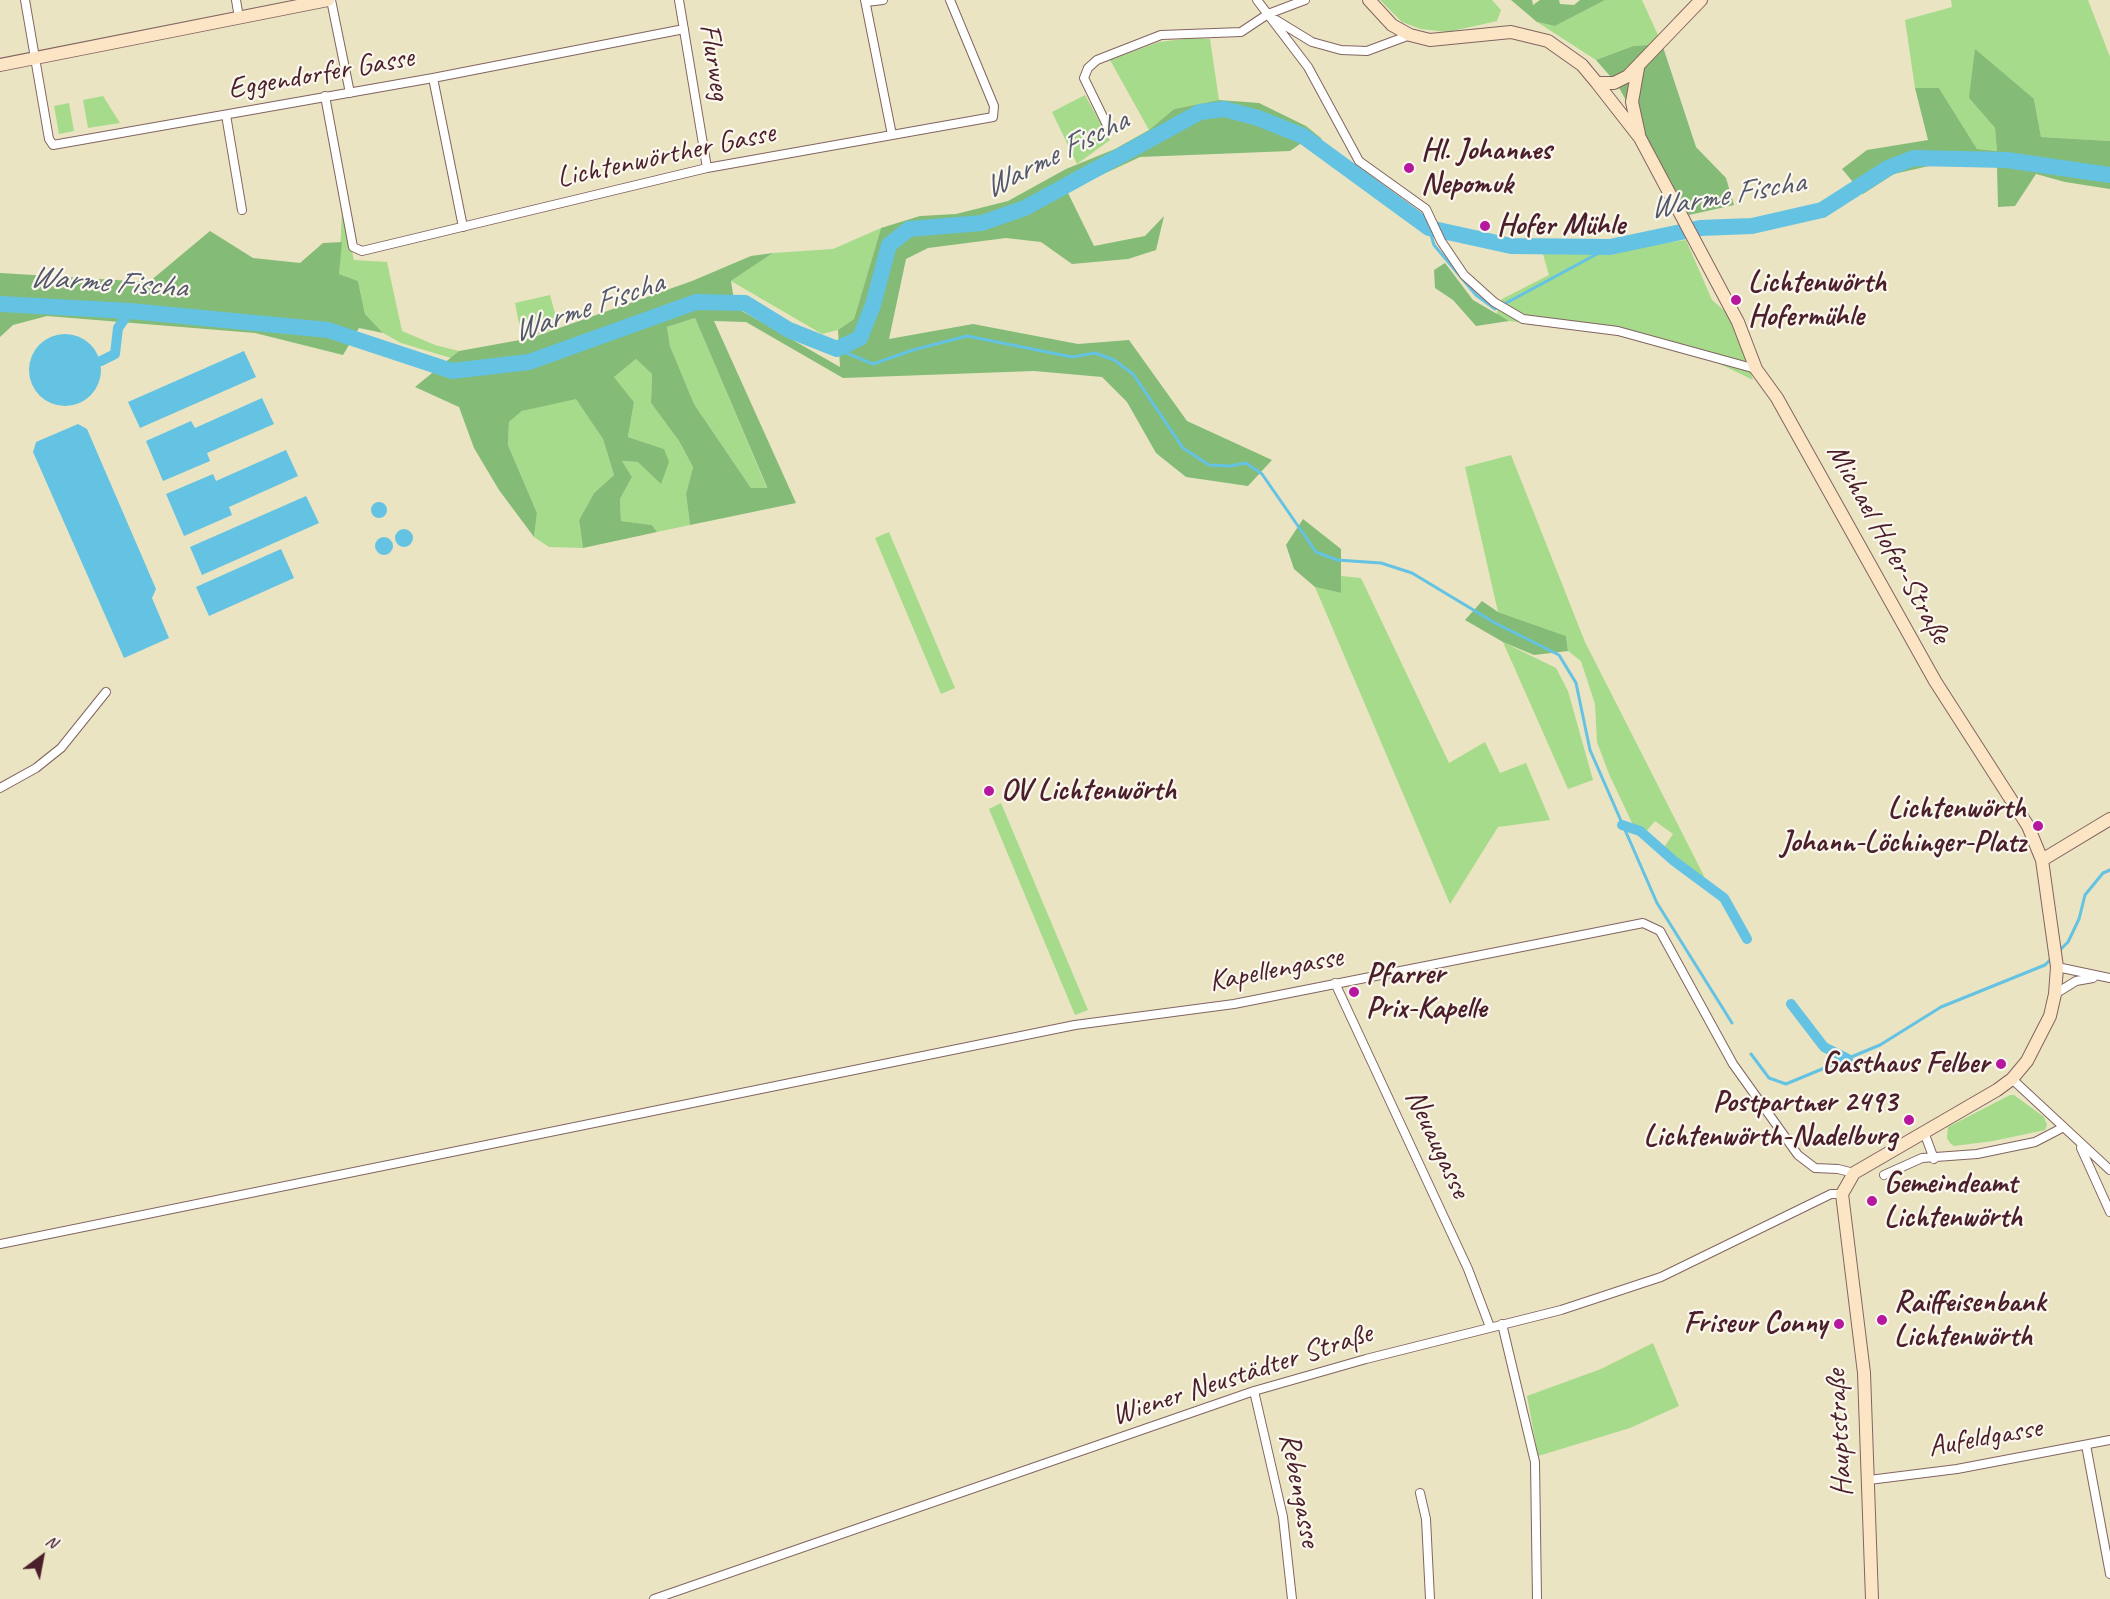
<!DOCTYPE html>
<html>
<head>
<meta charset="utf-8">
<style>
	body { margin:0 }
	#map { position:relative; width:2110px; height:1599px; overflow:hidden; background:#eae4c3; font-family:Caveat,sans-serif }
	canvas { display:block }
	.north { position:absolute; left:12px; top:1527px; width:60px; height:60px; -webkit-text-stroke:4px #fbf7ec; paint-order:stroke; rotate:32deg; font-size:16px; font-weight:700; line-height:24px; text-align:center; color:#4a1f2b }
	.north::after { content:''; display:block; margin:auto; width:21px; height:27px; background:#4a1f2b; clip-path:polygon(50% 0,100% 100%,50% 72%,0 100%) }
</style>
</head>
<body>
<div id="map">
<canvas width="2110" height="1599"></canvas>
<div class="north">N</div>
</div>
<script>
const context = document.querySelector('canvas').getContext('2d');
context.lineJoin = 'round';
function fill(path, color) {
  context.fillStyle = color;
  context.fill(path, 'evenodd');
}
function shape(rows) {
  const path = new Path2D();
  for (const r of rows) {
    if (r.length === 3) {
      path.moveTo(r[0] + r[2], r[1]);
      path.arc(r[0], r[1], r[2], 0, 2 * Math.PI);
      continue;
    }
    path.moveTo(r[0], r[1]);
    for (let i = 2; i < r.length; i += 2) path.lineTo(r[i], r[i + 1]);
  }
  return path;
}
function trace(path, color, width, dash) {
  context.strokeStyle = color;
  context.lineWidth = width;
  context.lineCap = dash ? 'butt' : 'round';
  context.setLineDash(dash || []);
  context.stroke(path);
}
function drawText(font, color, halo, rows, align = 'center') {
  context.font = font + ' Caveat,sans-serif';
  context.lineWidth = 4.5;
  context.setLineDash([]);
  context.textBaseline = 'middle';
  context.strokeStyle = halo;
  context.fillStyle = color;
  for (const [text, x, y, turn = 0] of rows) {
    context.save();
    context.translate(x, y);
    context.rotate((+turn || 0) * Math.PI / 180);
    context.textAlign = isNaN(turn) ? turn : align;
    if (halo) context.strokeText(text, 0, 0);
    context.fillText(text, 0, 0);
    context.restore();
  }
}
fill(shape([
	[1380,0,1492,0,1501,10,1497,21,1448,32,1421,29,1402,22],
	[1605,0,1642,0,1662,44,1633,46,1596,60,1537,22,1555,26],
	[1951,0,2088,0,2110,57,2110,141,2041,137,2034,99,1969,98,1995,128,1997,151,1977,149,1939,88,1915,88,1905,20,1952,7],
	[1193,38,1210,39,1219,100,1174,109,1149,130,1110,60,1159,42],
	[1085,95,1110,140,1077,164,1052,112],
	[103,96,120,123,88,128,83,100],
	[69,103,74,131,59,134,54,106],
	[342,210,354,260,387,262,402,331,435,345,459,351,451,358,401,343,383,333,365,314,358,281,339,274],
	[881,228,854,319,838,330,822,334,731,281,773,253,833,249],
	[1686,240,1712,300,1727,313,1745,351,1753,380,1714,361,1615,335,1509,321,1496,315,1502,299,1549,275,1543,254,1614,250],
	[550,295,559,328,522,339,515,303],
	[695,318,767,488,751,488,694,404,670,346,667,327],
	[636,359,652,374,651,403,679,441,693,467,686,494,690,525,657,532,652,525,621,521,620,499,632,477,622,461,637,462,664,449,628,437,634,402,614,377],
	[576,398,603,439,614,475,594,493,579,520,583,548,549,547,534,537,537,513,508,445,509,422,522,411],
	[1511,455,1585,642,1704,876,1701,878,1663,849,1673,834,1655,821,1645,833,1633,825,1609,774,1597,742,1595,704,1581,661,1568,651,1566,636,1498,612,1465,467],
	[889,532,955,688,941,694,875,538],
	[1341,576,1361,578,1449,763,1485,742,1500,773,1526,763,1550,820,1498,827,1450,904,1315,587,1341,593],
	[1503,642,1556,668,1568,691,1593,780,1568,789],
	[1001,803,1088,1010,1075,1015,989,809],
	[2010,1095,2014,1095,2044,1117,2047,1125,2045,1130,1993,1141,1954,1146,1950,1143,1947,1138,1948,1127],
	[1653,1343,1679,1406,1630,1428,1538,1456,1527,1396,1601,1369]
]), '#a6db8b');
fill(shape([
	[1511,0,1532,0,1533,5,1540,0,1559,0,1560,4,1574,5,1580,0,1605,0,1555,26,1537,22],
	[1662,44,1696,147,1726,178,1734,205,1689,215,1617,84,1596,60,1633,46],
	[1975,49,2034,99,2041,137,2110,141,2110,189,2065,182,2036,174,2015,206,1998,207,1997,167,1942,163,1894,174,1863,194,1842,169,1867,150,1928,140,1915,88,1939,88,1977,149,1997,151,1995,128,1969,98],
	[1219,100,1259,103,1306,126,1322,139,1300,144,1290,151,1140,157,1067,191,1094,246,1145,236,1164,216,1156,250,1128,259,1072,264,1041,242,1006,238,928,248,906,259,889,339,973,324,1078,344,1129,340,1187,421,1272,460,1248,486,1186,477,1156,453,1127,402,1102,377,1034,371,843,378,746,322,714,321,796,503,690,525,686,494,693,467,679,441,651,403,652,374,636,359,614,377,634,402,628,437,664,449,669,462,661,484,638,462,622,461,632,477,620,499,621,521,652,525,657,532,583,548,579,520,594,493,614,475,603,439,576,399,522,411,509,422,508,445,537,513,534,537,499,490,474,448,459,407,415,387,459,351,531,338,692,281,751,256,773,253,731,281,735,307,840,367,838,330,854,319,881,228,920,216,956,214,1008,201,1066,169,1115,149,1149,130,1174,109],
	[695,318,767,487,767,488,751,488,694,404,670,346,667,327],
	[210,231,253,258,300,263,323,243,342,242,339,274,358,281,365,314,383,333,359,328,343,355,255,333,47,316,13,325,0,337,0,273,149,282],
	[1445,263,1473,300,1509,321,1476,326,1453,300,1435,288,1434,270],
	[1303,519,1341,549,1341,593,1315,587,1294,569,1286,545],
	[1482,601,1498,612,1566,636,1568,651,1534,655,1503,642,1465,620]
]), '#84bb77');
fill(shape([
	[65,370,36],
	[244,351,256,377,140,428,128,402],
	[262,398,274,424,207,453,210,461,163,481,146,441,191,421,195,428],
	[78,424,87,429,156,589,152,598,169,638,124,658,33,452,36,442],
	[286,450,298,476,229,507,232,515,184,536,166,494,213,474,216,481],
	[306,496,319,523,202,575,190,547],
	[379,510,8],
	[404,538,9],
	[384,546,9],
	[281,549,294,578,209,616,196,587]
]), '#64c2e2');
trace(shape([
	[1429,228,1434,245,1476,295,1495,309,1610,247],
	[837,349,873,364,913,350,967,336,1072,357,1095,353,1114,360,1133,374,1183,448,1209,465,1230,466,1246,463,1262,474,1316,552,1337,560,1381,563,1412,573,1495,623,1559,655,1576,683,1590,750,1657,903,1732,1023],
	[2058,952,2068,942,2079,919,2085,895,2103,873,2110,870],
	[1751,1054,1769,1078,1786,1084,1880,1045,1941,1007,2045,965,2051,959]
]), '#64c2e2', 3);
trace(shape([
	[101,361,115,354,118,328,130,311],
	[1622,825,1640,831,1674,861,1724,898,1747,939],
	[1791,1004,1824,1047,1848,1059]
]), '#64c2e2', 10);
trace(shape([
	[0,304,130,311,328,330,452,371,529,362,696,302,745,303,789,330,837,349,860,338,873,305,889,245,909,229,982,223,1025,208,1200,112,1224,109,1258,118,1303,136,1429,228,1511,246,1610,247,1700,228,1752,226,1822,210,1888,168,1914,158,2007,160,2110,175]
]), '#64c2e2', 16);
const street = shape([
	[25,0,49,139,53,145,433,78,684,29],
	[236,0,239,18],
	[331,0,350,93],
	[679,0,707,168],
	[865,0,892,135],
	[1257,0,1308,67,1359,161,1426,209,1441,241,1464,275,1494,302,1523,319,1618,331,1756,369],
	[866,2,883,0],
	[1276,20,1312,42,1341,50,1367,51,1410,35],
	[433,78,463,227],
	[325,96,353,247,362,251,707,168,993,117,994,106,950,0],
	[226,115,242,210],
	[1107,125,1084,78,1088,68,1097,60,1161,35,1241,32,1268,14,1305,0],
	[0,788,36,768,61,748,106,692],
	[2057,967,2110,978],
	[1335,983,1468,1269,1490,1327],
	[2055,994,2076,981,2093,978],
	[2012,1079,2110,1170],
	[1924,1132,1934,1159],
	[2081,1148,2110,1212],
	[1884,1175,1922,1158,1977,1154,2035,1142,2062,1128],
	[0,1244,1075,1025,1234,1004,1643,923,1660,931,1733,1064,1798,1155,1815,1168,1838,1169,1854,1173],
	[1502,1324,1535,1462,1537,1599],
	[1254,1391,1283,1517,1292,1599],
	[2086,1445,2110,1574],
	[1869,1480,1957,1469,2110,1440],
	[1420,1493,1426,1519,1430,1599],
	[654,1599,1254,1391,1366,1359,1561,1310,1661,1277,1831,1194,1842,1194]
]);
const secondary = shape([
	[1369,0,1392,25,1410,35,1430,40,1511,32,1548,41,1582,65,1597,83,1640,138,1738,322,1756,369,1777,398,1935,681,2028,826,2042,860,2057,967,2055,994,2050,1016,2027,1061,2012,1079,1997,1090,1854,1173,1842,1194,1864,1373,1872,1599],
	[0,65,328,0],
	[1638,68,1632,102,1639,134],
	[1597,83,1614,83,1628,76,1701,0],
	[2042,860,2110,819]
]);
trace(street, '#826460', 10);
trace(secondary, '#826460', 14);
trace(street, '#fff', 8);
trace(secondary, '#fce5c4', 12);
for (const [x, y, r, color] of [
	[1409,168,6,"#b5179e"],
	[1485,226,6,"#b5179e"],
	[1736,300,6,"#b5179e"],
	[989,791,6,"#b5179e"],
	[2038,826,6,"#b5179e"],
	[1354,992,6,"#b5179e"],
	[2001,1064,6,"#b5179e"],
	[1909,1120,6,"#b5179e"],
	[1872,1201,6,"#b5179e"],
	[1882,1320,6,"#b5179e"],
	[1839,1324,6,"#b5179e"]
]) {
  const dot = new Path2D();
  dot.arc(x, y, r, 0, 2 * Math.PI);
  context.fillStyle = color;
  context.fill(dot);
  trace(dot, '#fbf7ec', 2);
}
drawText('30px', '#4a1f2b', '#fbf7ec', [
	["Flurweg",714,62,81],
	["Eggendorfer Gasse",321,74,-10],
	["Lichtenwörther Gasse",666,156,-12],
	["Michael Hofer-Straße",1888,544,61],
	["Kapellengasse",1276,970,-11],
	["Neuaugasse",1437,1144,65],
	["Wiener Neustädter Straße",1242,1375,-18],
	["Hauptstraße",1840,1433,-93],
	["Aufeldgasse",1985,1438,-10],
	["Rebengasse",1299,1490,79]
]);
drawText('bold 30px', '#4a1f2b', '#fbf7ec', [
	["Hl. Johannes",1421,151],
	["Nepomuk",1421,185],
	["Hofer Mühle",1497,226],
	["Lichtenwörth",1748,283],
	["Hofermühle",1748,317],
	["OV Lichtenwörth",1001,791],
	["Lichtenwörth",2026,809,"right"],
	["Johann-Löchinger-Platz",2026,843,"right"],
	["Pfarrer",1366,975],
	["Prix-Kapelle",1366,1009],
	["Gasthaus Felber",1989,1064,"right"],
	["Postpartner 2493",1897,1103,"right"],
	["Lichtenwörth-Nadelburg",1897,1137,"right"],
	["Gemeindeamt",1884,1184],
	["Lichtenwörth",1884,1218],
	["Raiffeisenbank",1894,1303],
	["Lichtenwörth",1894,1337],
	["Friseur Conny",1827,1324,"right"]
], 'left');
drawText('italic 32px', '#53586b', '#fbf7ec', [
	["Warme Fischa",1056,155,-27],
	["Warme Fischa",1727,196,-10],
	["Warme Fischa",108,283,4],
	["Warme Fischa",588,308,-19]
]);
</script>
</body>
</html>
